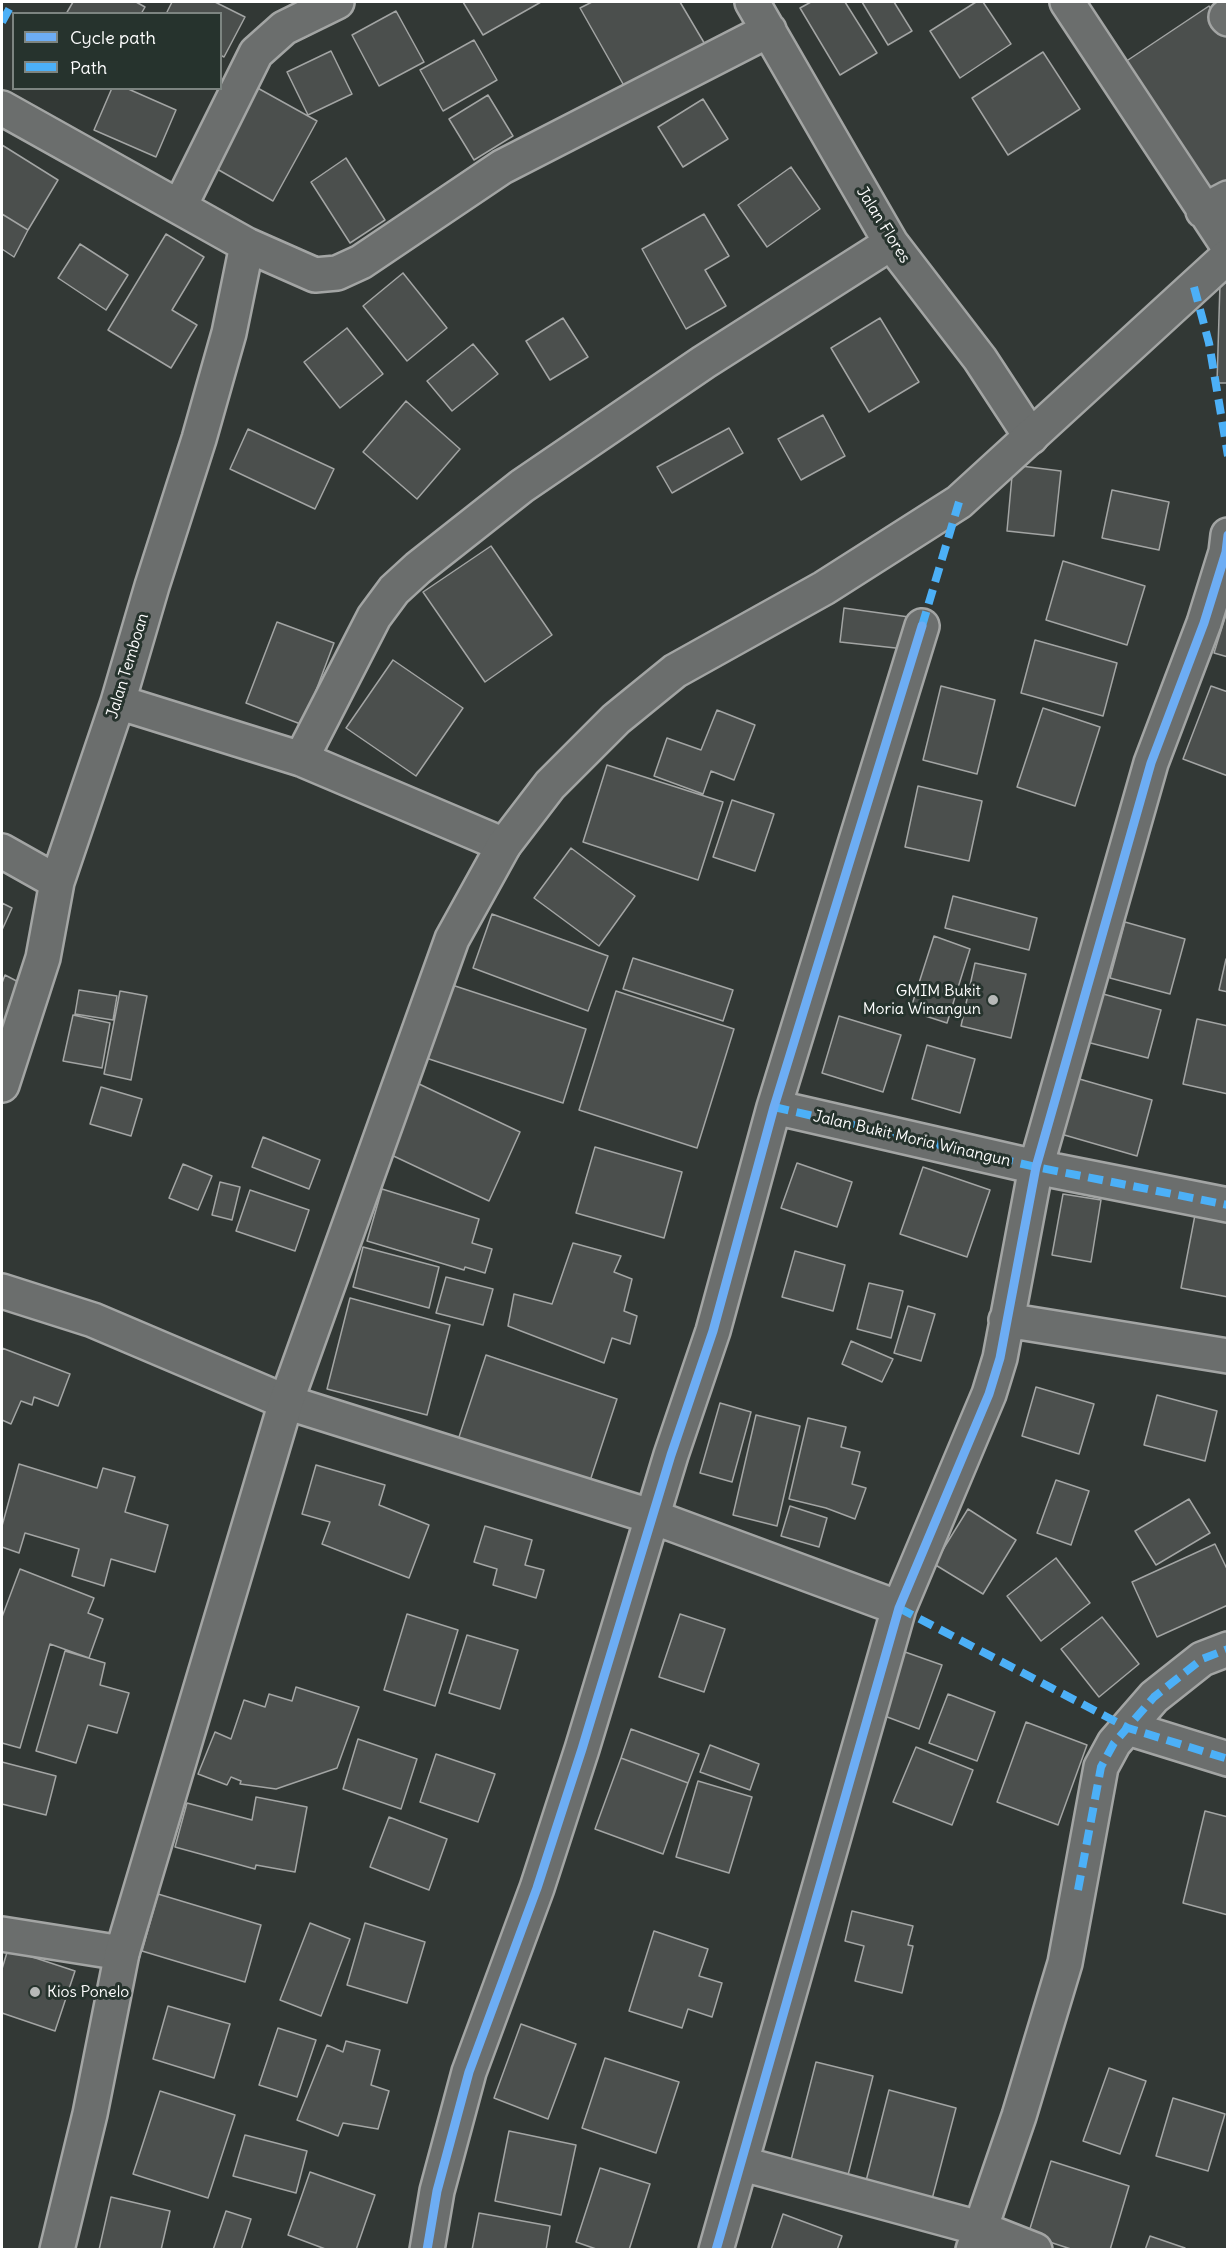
<!DOCTYPE html>
<html>
<head>
<meta charset="utf-8">
<style>
	body { margin:0 }
	#map { position:relative; width:1229px; height:2251px; overflow:hidden; background:#323835; font-family:Delius,sans-serif }
	canvas { display:block }
	.frame { position:absolute; inset:0; border:3px solid #fff; pointer-events:none }
	.legend { position:absolute; left:12px; top:12px; width:210px; height:78px; box-sizing:border-box; background:#26332d; border:2px solid #7d8581; margin:0; padding:8px 10px; list-style:none; font-size:18px; color:#fff }
	.legend li { display:flex; align-items:center; gap:12px; height:30px }
	.legend b { width:30px; border:2px solid #7d8581 }
</style>
</head>
<body>
<div id="map">
<canvas width="1229" height="2251"></canvas>
<div class="frame"></div>
<ul class="legend">
<li><b style="height:8px;background:#6dadf4"></b>Cycle path</li>
<li><b style="height:8px;background:#4cb0f7"></b>Path</li>
</ul>
</div>
<script>
const context = document.querySelector('canvas').getContext('2d');
context.lineJoin = 'round';
function fill(path, color) {
  context.fillStyle = color;
  context.fill(path, 'evenodd');
}
function shape(rows) {
  const path = new Path2D();
  for (const r of rows) {
    path.moveTo(r[0], r[1]);
    for (let i = 2; i < r.length; i += 2) path.lineTo(r[i], r[i + 1]);
  }
  return path;
}
function trace(path, color, width, dash) {
  context.strokeStyle = color;
  context.lineWidth = width;
  context.lineCap = dash ? 'butt' : 'round';
  context.setLineDash(dash || []);
  context.stroke(path);
}
function drawText(font, color, halo, rows, align = 'center') {
  context.font = font + ' Delius,sans-serif';
  context.lineWidth = 6;
  context.setLineDash([]);
  context.textBaseline = 'middle';
  context.strokeStyle = halo;
  context.fillStyle = color;
  for (const [text, x, y, turn = 0] of rows) {
    context.save();
    context.translate(x, y);
    context.rotate((+turn || 0) * Math.PI / 180);
    context.textAlign = isNaN(turn) ? turn : align;
    if (halo) context.strokeText(text, 0, 0);
    context.fillText(text, 0, 0);
    context.restore();
  }
}
const building = shape([
	[73,2,136,2,145,7,141,14,66,14,73,2],
	[172,2,215,2,245,17,224,57,220,55,220,14,166,14,172,2],
	[463,2,541,2,483,35,463,2],
	[592,2,680,2,706,46,627,91,580,8,592,2],
	[811,2,845,2,877,53,840,75,800,8,811,2],
	[862,2,894,2,912,31,888,45,862,2],
	[976,2,983,2,1011,44,960,78,930,31,976,2],
	[1209,6,1228,34,1228,185,1208,198,1119,66,1209,6],
	[396,11,424,62,379,86,352,35,396,11],
	[474,40,497,80,443,111,420,70,474,40],
	[331,51,352,94,308,115,287,72,331,51],
	[1043,52,1080,109,1008,155,972,98,1043,52],
	[254,86,317,121,273,201,210,165,254,86],
	[112,88,126,88,176,110,156,157,94,130,112,88],
	[488,95,513,136,474,160,449,119,488,95],
	[703,99,728,139,683,167,658,127,703,99],
	[2,145,58,180,28,230,2,214,2,145],
	[346,158,385,220,350,243,311,182,346,158],
	[791,167,820,209,767,247,738,205,791,167],
	[2,214,28,230,14,257,2,249,2,214],
	[704,214,729,256,705,270,726,306,686,329,642,249,704,214],
	[166,234,204,257,172,310,197,325,171,368,108,330,166,234],
	[80,244,128,275,106,310,58,278,80,244],
	[403,273,447,328,407,361,363,306,403,273],
	[1220,283,1228,283,1228,383,1217,383,1220,283],
	[563,318,588,357,550,380,526,341,563,318],
	[880,318,919,382,869,412,831,348,880,318],
	[347,328,383,374,340,408,304,362,347,328],
	[473,344,498,374,452,411,427,381,473,344],
	[406,401,460,449,417,499,363,452,406,401],
	[823,415,845,456,801,480,778,439,823,415],
	[729,428,743,453,672,493,657,467,729,428],
	[248,429,334,469,315,509,230,469,248,429],
	[1013,465,1061,471,1054,536,1007,531,1013,465],
	[1112,490,1169,502,1159,550,1102,538,1112,490],
	[491,546,552,635,485,682,423,592,491,546],
	[1063,561,1145,586,1127,645,1046,620,1063,561],
	[844,608,909,617,905,649,840,642,844,608],
	[1228,608,1228,657,1214,653,1228,608],
	[277,622,334,643,303,725,246,703,277,622],
	[1035,640,1117,663,1103,716,1021,693,1035,640],
	[393,660,463,708,416,776,346,728,393,660],
	[941,686,995,700,977,774,923,760,941,686],
	[1211,686,1228,692,1228,776,1183,759,1211,686],
	[1043,708,1100,727,1075,806,1017,787,1043,708],
	[717,710,755,725,734,780,711,771,703,794,654,776,667,738,701,750,717,710],
	[607,765,723,802,698,880,583,842,607,765],
	[918,786,982,801,969,861,905,847,918,786],
	[732,800,774,814,755,871,713,857,732,800],
	[571,848,635,896,599,946,534,898,571,848],
	[953,896,1037,918,1029,950,945,928,953,896],
	[2,903,12,908,2,930,2,903],
	[492,914,608,956,588,1011,473,968,492,914],
	[1125,922,1185,939,1170,994,1110,978,1125,922],
	[934,936,970,949,947,1023,910,1011,934,936],
	[633,958,733,990,723,1021,623,989,633,958],
	[1226,959,1228,960,1228,992,1219,990,1226,959],
	[975,963,1026,974,1011,1038,961,1026,975,963],
	[5,975,30,988,12,1025,2,1020,2,983,5,975],
	[449,984,586,1029,563,1103,426,1058,449,984],
	[79,990,117,996,113,1020,75,1014,79,990],
	[120,991,147,996,131,1080,104,1074,120,991],
	[616,991,734,1029,697,1148,579,1110,616,991],
	[1096,992,1161,1010,1148,1058,1083,1041,1096,992],
	[73,1015,110,1023,102,1068,63,1061,73,1015],
	[839,1016,901,1035,883,1092,822,1073,839,1016],
	[1197,1019,1228,1026,1228,1094,1183,1084,1197,1019],
	[927,1045,975,1059,960,1113,912,1099,927,1045],
	[1069,1076,1152,1100,1137,1156,1054,1132,1069,1076],
	[417,1083,520,1132,489,1201,385,1152,417,1083],
	[101,1087,142,1099,131,1136,90,1124,101,1087],
	[263,1137,320,1160,309,1189,252,1167,263,1137],
	[595,1147,682,1172,664,1238,576,1213,595,1147],
	[797,1163,852,1182,837,1227,781,1208,797,1163],
	[183,1164,212,1176,198,1210,169,1198,183,1164],
	[923,1167,990,1190,967,1257,900,1234,923,1167],
	[220,1182,240,1187,232,1220,212,1215,220,1182],
	[382,1189,479,1219,472,1243,492,1249,485,1273,465,1267,464,1270,367,1241,382,1189],
	[250,1190,309,1210,295,1251,236,1231,250,1190],
	[1063,1194,1101,1200,1091,1262,1052,1255,1063,1194],
	[1195,1215,1228,1222,1228,1297,1181,1288,1195,1215],
	[573,1243,621,1256,614,1272,632,1279,624,1311,637,1316,630,1344,612,1338,604,1363,508,1326,514,1294,552,1304,573,1243],
	[363,1247,439,1267,429,1308,353,1287,363,1247],
	[795,1251,845,1265,833,1311,782,1297,795,1251],
	[446,1277,493,1289,483,1325,436,1313,446,1277],
	[869,1283,903,1291,891,1338,857,1329,869,1283],
	[350,1298,450,1325,427,1415,327,1389,350,1298],
	[908,1306,935,1314,921,1361,894,1353,908,1306],
	[851,1341,893,1359,882,1382,842,1364,851,1341],
	[2,1348,70,1374,58,1406,34,1397,32,1405,21,1401,11,1424,2,1420,2,1348],
	[486,1355,617,1399,589,1484,458,1440,486,1355],
	[1036,1387,1094,1404,1079,1454,1022,1436,1036,1387],
	[1157,1395,1217,1411,1205,1461,1144,1445,1157,1395],
	[720,1403,751,1412,732,1482,700,1473,720,1403],
	[756,1415,800,1426,777,1526,733,1515,756,1415],
	[808,1418,846,1427,841,1447,860,1452,852,1484,866,1488,855,1519,826,1508,789,1499,808,1418],
	[19,1464,97,1488,103,1468,135,1477,125,1512,168,1525,155,1572,111,1559,104,1586,72,1576,79,1549,25,1533,19,1553,2,1547,2,1526,19,1464],
	[316,1465,385,1485,379,1505,429,1525,409,1578,322,1544,330,1522,302,1514,316,1465],
	[1056,1480,1089,1491,1071,1545,1037,1533,1056,1480],
	[1189,1499,1210,1533,1156,1565,1135,1531,1189,1499],
	[790,1506,827,1518,819,1547,781,1536,790,1506],
	[968,1509,1016,1540,983,1594,934,1564,968,1509],
	[485,1526,532,1540,525,1565,544,1570,536,1598,493,1585,497,1569,474,1562,485,1526],
	[1215,1544,1228,1571,1228,1605,1157,1637,1132,1582,1215,1544],
	[1056,1558,1090,1603,1041,1641,1007,1596,1056,1558],
	[20,1569,94,1598,88,1613,103,1619,89,1658,50,1644,20,1748,2,1743,2,1617,20,1569],
	[407,1614,458,1630,435,1706,384,1690,407,1614],
	[680,1614,725,1629,704,1692,659,1677,680,1614],
	[1102,1617,1139,1664,1099,1697,1061,1649,1102,1617],
	[467,1635,518,1650,500,1709,449,1693,467,1635],
	[65,1651,105,1663,100,1685,129,1693,117,1733,88,1725,76,1763,36,1751,65,1651],
	[905,1652,942,1665,919,1729,882,1715,905,1652],
	[296,1687,359,1707,337,1768,276,1789,240,1784,241,1781,231,1777,227,1785,198,1774,215,1732,231,1739,244,1700,265,1707,269,1694,292,1701,296,1687],
	[948,1694,995,1712,977,1761,929,1743,948,1694],
	[1026,1722,1087,1745,1058,1825,997,1802,1026,1722],
	[631,1729,699,1754,688,1783,621,1758,631,1729],
	[358,1739,417,1759,401,1809,343,1789,358,1739],
	[710,1745,759,1764,750,1790,700,1772,710,1745],
	[916,1747,973,1770,952,1825,893,1802,916,1747],
	[436,1754,495,1774,478,1822,420,1802,436,1754],
	[621,1758,688,1783,663,1854,595,1829,621,1758],
	[2,1762,56,1776,46,1815,2,1804,2,1762],
	[698,1781,752,1797,729,1873,676,1857,698,1781],
	[256,1797,307,1807,295,1872,256,1865,255,1869,175,1847,187,1803,252,1820,256,1797],
	[1205,1811,1228,1817,1228,1915,1183,1903,1205,1811],
	[389,1817,447,1839,429,1890,370,1867,389,1817],
	[158,1894,261,1925,245,1982,142,1951,158,1894],
	[852,1911,913,1926,908,1945,913,1946,902,1993,855,1981,864,1946,845,1941,852,1911],
	[310,1923,350,1939,321,2016,280,2000,310,1923],
	[365,1923,425,1942,407,2003,347,1985,365,1923],
	[654,1931,708,1949,699,1976,722,1983,712,2017,688,2009,682,2028,629,2011,654,1931],
	[8,1949,75,1971,55,2031,2,2013,2,1969,8,1949],
	[168,2006,230,2024,214,2078,153,2059,168,2006],
	[521,2024,576,2044,548,2119,494,2098,521,2024],
	[278,2028,316,2040,297,2097,259,2085,278,2028],
	[346,2041,380,2050,371,2085,389,2091,378,2129,343,2123,338,2136,297,2120,327,2045,343,2052,346,2041],
	[605,2058,679,2082,656,2153,582,2128,605,2058],
	[816,2062,873,2076,846,2183,789,2168,816,2062],
	[1109,2068,1146,2081,1120,2154,1083,2141,1109,2068],
	[889,2090,956,2108,931,2203,865,2185,889,2090],
	[160,2091,235,2115,208,2198,133,2174,160,2091],
	[1173,2098,1225,2114,1208,2171,1156,2156,1173,2098],
	[509,2131,576,2145,561,2215,495,2201,509,2131],
	[245,2135,307,2151,296,2193,233,2176,245,2135],
	[1051,2161,1129,2186,1110,2250,1074,2250,1028,2235,1051,2161],
	[600,2168,650,2184,629,2250,599,2250,576,2242,600,2168],
	[310,2172,375,2195,356,2250,328,2250,288,2235,310,2172],
	[111,2197,170,2211,161,2250,99,2250,111,2197],
	[226,2211,251,2219,241,2250,213,2250,226,2211],
	[479,2213,550,2226,546,2250,472,2250,479,2213],
	[783,2214,842,2236,837,2250,771,2250,783,2214],
	[1150,2236,1185,2248,1185,2250,1145,2250,1150,2236]
]);
fill(building, '#4b4f4d');
trace(building, '#a3a5a4', 1.5);
const minor = shape([
	[752,2,891,243,980,359,1031,437],
	[1067,2,1228,246],
	[1226,17,1228,19],
	[2,108,247,245,315,275,337,273,361,262,502,167,769,30],
	[180,206,256,53,284,28,337,2],
	[1203,211,1228,198],
	[118,702,301,759,504,845],
	[301,759,374,617,394,590,418,568,522,486,704,362,891,243],
	[2,851,57,882],
	[2,1085,43,958,57,882,118,702,152,586,199,439,229,333,247,245],
	[774,1107,1036,1167,1228,1205],
	[2,1291,93,1320,286,1402,653,1517,899,1608],
	[1006,1320,1228,1356],
	[1128,1728,1228,1759],
	[2,1934,122,1953],
	[743,2164,979,2228,1035,2250],
	[427,2250,437,2191,469,2072,537,1888,582,1749,671,1455,713,1331,774,1107,922,626],
	[716,2250,899,1608,989,1394,1000,1358,1036,1167,1151,763,1204,623,1226,552,1228,535],
	[973,2250,1019,2116,1065,1963,1101,1767,1114,1743,1154,1697,1202,1659,1228,1649]
]);
const major = shape([
	[57,2250,90,2114,122,1953,286,1402,452,939,504,845,550,785,616,719,675,671,824,588,959,502,1228,256]
]);
trace(minor, '#a3a5a4', 38);
trace(major, '#a3a5a4', 38);
trace(minor, '#6b6e6d', 33);
trace(major, '#6b6e6d', 33);
trace(shape([
	[2,22,13,2],
	[1194,287,1209,343,1228,456],
	[922,626,959,502],
	[774,1107,1036,1167,1228,1205],
	[899,1608,1128,1728,1228,1759],
	[1078,1890,1101,1767,1114,1743,1154,1697,1202,1659,1228,1649]
]), '#4cb0f7', 8, [15, 8]);
trace(shape([
	[427,2250,437,2191,469,2072,537,1888,582,1749,671,1455,713,1331,774,1107,922,626],
	[716,2250,899,1608,989,1394,1000,1358,1036,1167,1151,763,1204,623,1226,552,1228,535]
]), '#6dadf4', 9);
for (const [x, y, r, color] of [
	[993,1000,6,"#b7b9b8"],
	[35,1992,6,"#b7b9b8"]
]) {
  const dot = new Path2D();
  dot.arc(x, y, r, 0, 2 * Math.PI);
  context.fillStyle = color;
  context.fill(dot);
  trace(dot, '#26332d', 2);
}
drawText('16px', '#fff', '#26332d', [
	["Jalan Flores",883,225,58],
	["Jalan Temboan",128,666,-73],
	["Jalan Bukit Moria Winangun",912,1139,13]
]);
drawText('16px', '#fff', '#26332d', [
	["GMIM Bukit",981,991],
	["Moria Winangun",981,1009],
	["Kios Ponelo",47,1992,"left"]
], 'right');
</script>
</body>
</html>
